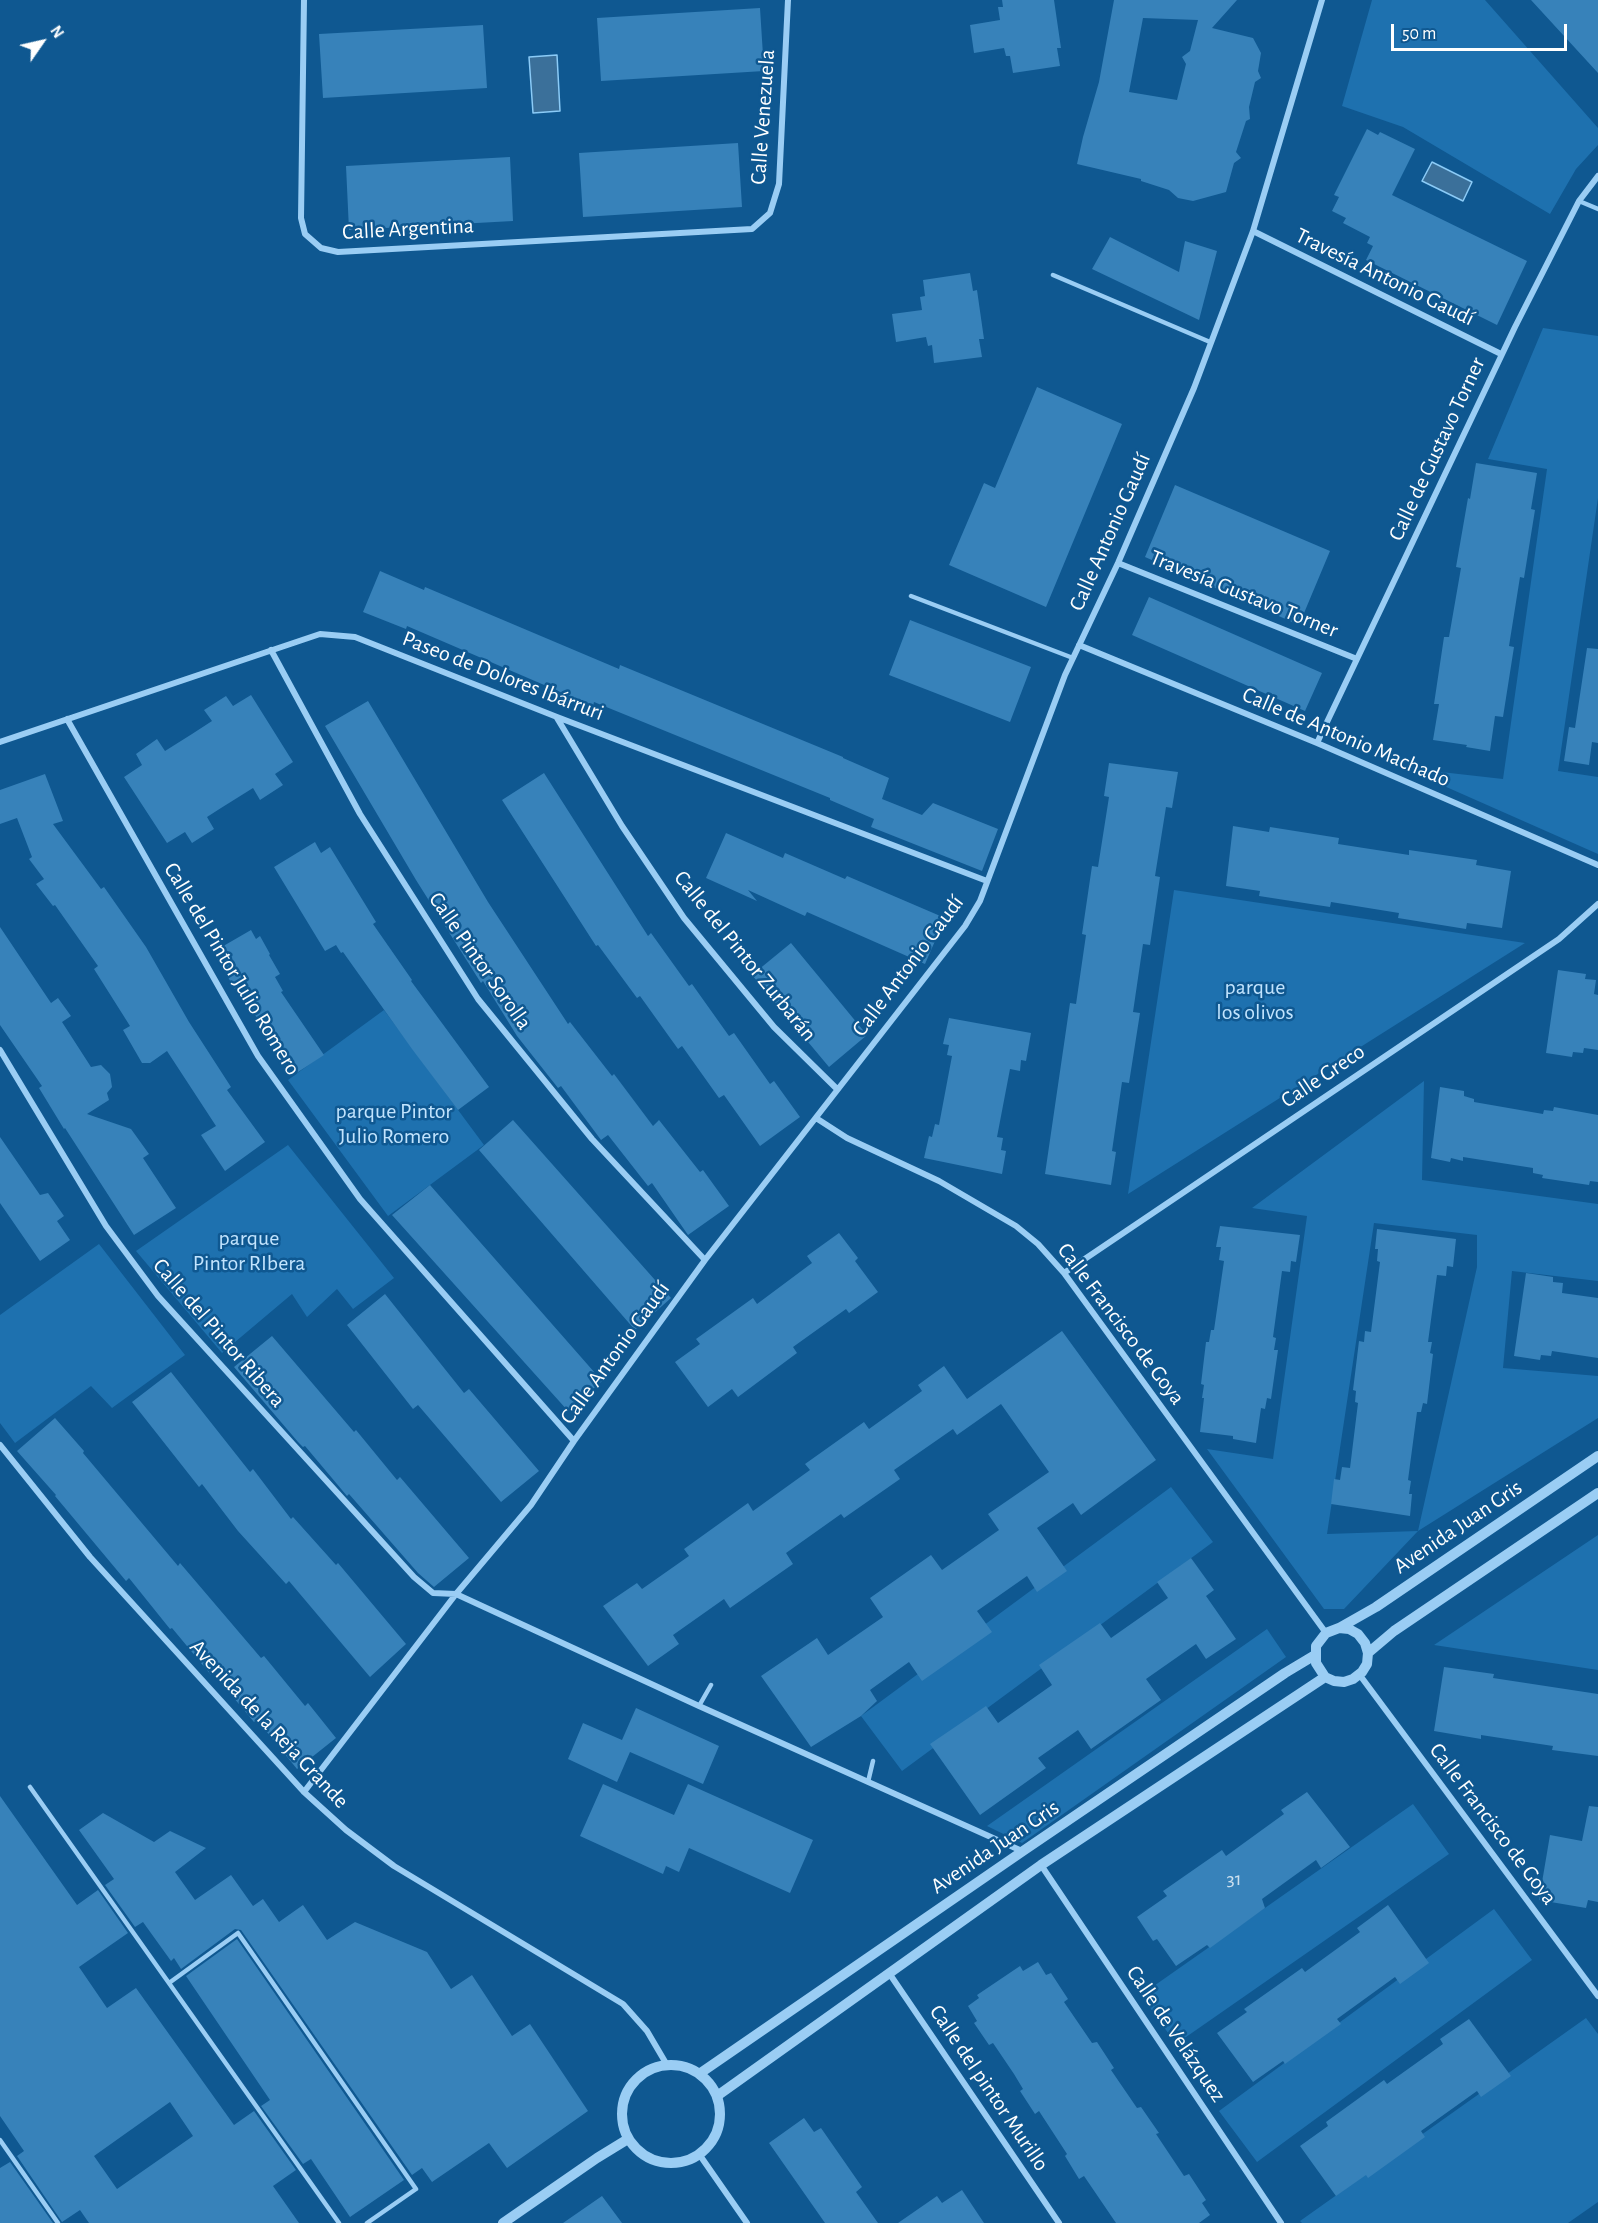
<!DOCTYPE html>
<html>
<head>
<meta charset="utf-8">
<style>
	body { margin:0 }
	#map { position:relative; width:1598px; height:2223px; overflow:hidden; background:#0f5891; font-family:"Alegreya Sans",sans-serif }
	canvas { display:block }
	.north { position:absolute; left:12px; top:12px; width:60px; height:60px; -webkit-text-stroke:4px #0f5891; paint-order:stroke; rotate:56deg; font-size:16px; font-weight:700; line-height:24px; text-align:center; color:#fff }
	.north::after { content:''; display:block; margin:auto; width:21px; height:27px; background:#fff; clip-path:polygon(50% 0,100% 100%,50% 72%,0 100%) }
	.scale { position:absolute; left:1391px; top:24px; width:176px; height:27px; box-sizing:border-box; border:3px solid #fff; border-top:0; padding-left:8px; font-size:18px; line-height:21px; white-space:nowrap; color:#fff; -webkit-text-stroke:4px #0f5891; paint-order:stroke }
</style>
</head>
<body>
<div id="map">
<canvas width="1598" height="2223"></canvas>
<div class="north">N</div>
<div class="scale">50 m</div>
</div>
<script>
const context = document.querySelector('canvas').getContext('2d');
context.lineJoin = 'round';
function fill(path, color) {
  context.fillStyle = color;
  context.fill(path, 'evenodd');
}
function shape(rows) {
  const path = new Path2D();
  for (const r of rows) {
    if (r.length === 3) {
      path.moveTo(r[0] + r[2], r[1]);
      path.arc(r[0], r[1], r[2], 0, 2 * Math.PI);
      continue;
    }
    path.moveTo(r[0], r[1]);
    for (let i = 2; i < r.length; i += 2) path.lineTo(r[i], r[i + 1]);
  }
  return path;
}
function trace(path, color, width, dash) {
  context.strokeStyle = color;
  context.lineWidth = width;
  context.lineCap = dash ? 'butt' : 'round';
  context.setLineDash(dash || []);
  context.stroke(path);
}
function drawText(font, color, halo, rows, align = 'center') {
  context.font = font + ' "Alegreya Sans",sans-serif';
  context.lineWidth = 5;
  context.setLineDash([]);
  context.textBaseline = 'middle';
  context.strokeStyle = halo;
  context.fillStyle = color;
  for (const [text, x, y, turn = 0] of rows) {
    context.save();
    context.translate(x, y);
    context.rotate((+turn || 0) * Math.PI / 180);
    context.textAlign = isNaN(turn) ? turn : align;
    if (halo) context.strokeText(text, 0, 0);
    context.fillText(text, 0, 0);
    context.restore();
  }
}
fill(shape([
	[1372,0,1485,0,1598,128,1598,145,1576,169,1550,214,1403,127,1342,106],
	[1543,328,1598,336,1598,498,1558,771,1598,777,1598,854,1435,782,1441,772,1503,779,1547,469,1488,459],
	[1174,890,1525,943,1128,1194],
	[384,1010,484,1145,388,1216,288,1080],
	[1424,1081,1422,1180,1598,1204,1598,1281,1512,1271,1503,1368,1598,1376,1598,1418,1418,1531,1344,1609,1324,1609,1207,1449,1273,1459,1307,1216,1252,1208],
	[1374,1223,1477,1235,1477,1267,1418,1531,1327,1534],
	[288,1145,394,1278,353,1309,337,1289,307,1317,292,1294,222,1353,136,1251],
	[99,1244,185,1355,112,1408,91,1386,15,1443,0,1423,0,1315],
	[1171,1487,1213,1542,902,1771,861,1716],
	[1598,1535,1598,1670,1434,1645],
	[1267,1629,1286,1657,1022,1843,987,1826],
	[1413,1804,1449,1854,1176,2044,1141,1995],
	[1494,1909,1532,1960,1257,2162,1219,2111],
	[1586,2018,1598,2034,1598,2202,1568,2223,1302,2223,1300,2221]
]), '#1e71af');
const water = shape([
	[557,55,560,111,533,113,529,57,557,55],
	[1432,162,1472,182,1463,201,1422,181,1432,162]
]);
fill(water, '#3b709a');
trace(water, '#8bcbf7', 1.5);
fill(shape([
	[1002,0,1054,0,1061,48,1057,48,1060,66,1013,73,1010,56,1006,56,1004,48,974,53,970,25,1000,20,998,7,1003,7],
	[1114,0,1237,0,1212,28,1253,38,1261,53,1258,71,1261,78,1255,82,1249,107,1250,119,1246,121,1236,152,1241,158,1234,163,1226,192,1193,201,1178,198,1169,190,1141,181,1141,179,1077,164,1083,137,1099,82],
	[1143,18,1198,20,1190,51,1182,57,1186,64,1177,100,1129,92],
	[1531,0,1598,0,1598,73],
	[760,8,764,71,601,81,597,18],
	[483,25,487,88,323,98,319,34],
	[1367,129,1378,135,1380,132,1415,149,1392,195,1527,261,1497,325,1366,260,1373,246,1367,243,1370,237,1343,223,1346,218,1332,211,1339,197,1334,195],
	[738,143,742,207,583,217,579,153],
	[510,157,513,221,349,230,346,166],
	[1110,237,1179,272,1185,241,1217,251,1199,320,1092,269],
	[970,273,973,291,977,290,984,339,979,339,982,357,934,363,932,345,928,346,926,337,896,342,892,314,922,310,920,297,925,296,923,280],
	[1037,387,1122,424,1046,607,949,565,984,483,995,488],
	[1476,463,1537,473,1531,509,1535,510,1524,578,1520,577,1509,646,1514,647,1503,717,1495,716,1490,751,1466,747,1467,745,1433,740,1439,704,1434,704,1444,637,1449,637,1461,568,1456,567,1468,498,1470,499],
	[1175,485,1330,551,1299,625,1145,557],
	[380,571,424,590,425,587,619,669,620,665,843,757,843,758,889,778,882,799,922,815,933,803,998,829,982,871,871,827,874,819,830,800,830,798,594,702,593,706,407,626,406,629,363,612],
	[1149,597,1322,673,1305,711,1132,635],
	[910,620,1031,667,1010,722,889,675],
	[1587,648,1598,649,1598,743,1592,742,1589,765,1564,761,1569,727,1575,728],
	[251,695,293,762,275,774,283,785,260,800,253,788,221,808,207,817,214,829,192,843,185,832,167,843,124,777,142,765,136,754,157,739,165,751,192,734,212,721,204,710,226,696,233,706],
	[368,701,488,902,568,1024,570,1022,612,1076,614,1074,653,1126,659,1120,700,1172,703,1170,729,1206,688,1235,652,1183,648,1186,608,1135,601,1140,561,1086,558,1088,517,1036,483,981,481,983,416,880,325,726],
	[1109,763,1178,772,1172,808,1166,807,1155,876,1160,877,1150,945,1143,944,1133,1012,1140,1013,1129,1083,1122,1082,1112,1151,1116,1152,1111,1185,1045,1174,1070,1003,1076,1004,1086,935,1082,934,1092,866,1098,867,1109,797,1104,796],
	[544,773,648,936,651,933,689,986,692,984,729,1036,734,1033,770,1084,774,1081,800,1117,760,1146,724,1095,719,1098,682,1046,678,1049,640,996,637,998,598,945,596,946,502,800],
	[45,774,63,821,53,824,101,889,104,887,146,947,189,1022,231,1087,227,1090,265,1142,225,1171,201,1135,216,1126,167,1051,150,1063,142,1063,123,1030,130,1026,94,969,98,966,55,905,53,906,36,884,44,879,29,859,32,857,17,818,0,824,0,790],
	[1233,826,1269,832,1270,827,1339,838,1338,844,1409,855,1409,850,1477,860,1476,865,1511,871,1502,928,1467,923,1466,929,1398,918,1399,913,1331,902,1330,907,1259,896,1260,891,1226,886],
	[726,833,783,858,785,853,845,879,847,876,945,918,925,964,807,912,805,916,748,890,757,901,706,878],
	[315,842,321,853,330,847,376,922,373,924,412,980,411,981,489,1087,458,1110,412,1049,343,952,341,953,336,945,325,951,274,867],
	[0,927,51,1003,58,998,71,1016,62,1022,91,1067,101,1065,110,1074,112,1087,107,1093,109,1100,87,1114,131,1129,149,1154,143,1158,176,1208,134,1235,65,1128,64,1129,39,1088,42,1086,0,1025],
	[251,930,256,939,260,936,270,954,269,955,280,974,275,977,283,991,281,992,324,1055,295,1074,251,1009,248,1011,213,952],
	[791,943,867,1035,829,1067,752,975],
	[1558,970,1586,974,1585,979,1596,980,1594,994,1598,995,1598,1050,1584,1048,1583,1053,1573,1052,1572,1057,1546,1053],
	[949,1018,1031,1033,1026,1061,1021,1060,1020,1071,1010,1069,997,1137,1003,1138,1001,1150,1006,1151,1002,1174,924,1158,929,1136,932,1137,935,1124,939,1125,952,1056,947,1055,949,1045,943,1044],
	[1440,1087,1464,1091,1464,1096,1474,1099,1474,1102,1543,1114,1544,1110,1553,1111,1554,1107,1598,1115,1598,1182,1590,1181,1589,1185,1542,1178,1543,1175,1533,1173,1533,1168,1463,1157,1463,1161,1451,1158,1450,1162,1431,1158],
	[513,1120,671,1298,635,1330,479,1150],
	[0,1137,40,1195,48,1193,64,1216,57,1221,70,1240,40,1261,0,1203],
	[430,1185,602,1381,568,1411,392,1215],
	[1220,1226,1300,1235,1296,1262,1291,1261,1290,1272,1282,1271,1273,1337,1276,1338,1274,1350,1278,1350,1271,1399,1267,1398,1265,1409,1261,1408,1256,1443,1233,1439,1233,1436,1200,1432,1204,1398,1202,1398,1204,1385,1201,1384,1206,1342,1209,1342,1211,1330,1214,1330,1224,1261,1219,1260,1221,1247,1216,1247],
	[1377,1229,1456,1239,1453,1267,1447,1266,1446,1276,1437,1275,1428,1342,1432,1342,1430,1353,1433,1354,1427,1404,1423,1403,1421,1412,1417,1412,1408,1480,1411,1481,1409,1494,1412,1494,1410,1516,1331,1504,1334,1479,1340,1480,1342,1467,1350,1468,1358,1403,1355,1402,1356,1391,1353,1390,1359,1341,1364,1342,1365,1331,1371,1332,1380,1262,1377,1261,1378,1249,1375,1249],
	[839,1233,858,1258,855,1261,878,1292,849,1313,846,1309,793,1347,797,1353,738,1397,732,1389,708,1407,675,1362,700,1344,696,1339,753,1298,757,1304,812,1263,807,1256],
	[1526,1273,1553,1277,1553,1282,1563,1283,1562,1293,1598,1298,1598,1358,1552,1351,1551,1356,1541,1355,1540,1360,1514,1356],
	[385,1294,464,1393,469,1389,539,1471,501,1502,418,1405,413,1409,347,1325],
	[1062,1331,1156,1460,1081,1515,1073,1503,1037,1528,1067,1571,1037,1592,1027,1576,977,1611,992,1632,922,1681,909,1662,870,1690,877,1701,861,1716,811,1747,761,1676,817,1638,828,1655,883,1617,870,1598,931,1555,942,1570,999,1530,988,1514,1049,1472,1001,1404,957,1435,953,1429,894,1470,900,1479,844,1518,841,1514,786,1553,793,1564,730,1608,724,1599,673,1635,679,1644,648,1666,603,1606,637,1583,642,1589,689,1556,684,1549,748,1503,753,1511,810,1470,805,1464,864,1422,869,1429,922,1391,918,1385,944,1366,967,1399],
	[272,1336,354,1432,356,1430,397,1480,400,1477,469,1558,434,1587,418,1573,349,1494,347,1496,305,1446,303,1447,298,1442,234,1367],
	[171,1372,250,1472,253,1469,291,1519,293,1517,336,1565,338,1563,406,1644,370,1677,289,1581,286,1584,238,1531,202,1484,199,1487,132,1402],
	[55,1418,84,1451,83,1453,178,1566,180,1563,261,1658,264,1656,305,1706,308,1703,336,1738,297,1769,257,1720,254,1722,213,1673,211,1675,172,1628,170,1629,129,1578,126,1581,55,1496,56,1495,17,1451],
	[1191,1558,1214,1590,1206,1596,1236,1639,1206,1659,1196,1644,1146,1679,1161,1700,1091,1749,1078,1730,1038,1758,1046,1768,980,1815,930,1744,986,1706,998,1723,1052,1685,1039,1665,1100,1623,1111,1638,1168,1598,1157,1582],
	[1444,1667,1494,1674,1493,1678,1598,1694,1598,1756,1552,1750,1553,1746,1481,1735,1481,1739,1434,1731],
	[636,1708,719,1746,703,1784,630,1752,617,1782,568,1759,583,1723,622,1740],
	[603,1784,674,1815,688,1784,813,1840,790,1893,689,1848,679,1872,666,1866,663,1874,580,1836],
	[1307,1792,1350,1847,1321,1868,1316,1860,1262,1899,1265,1908,1210,1948,1207,1945,1176,1966,1157,1939,1153,1941,1137,1917,1167,1896,1163,1891,1222,1850,1226,1856,1284,1814,1281,1810],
	[0,1796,77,1905,98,1890,128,1933,79,1967,107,2008,136,1988,234,2125,254,2111,296,2170,273,2186,299,2223,89,2223,80,2210,62,2222,17,2156,24,2151,0,2116],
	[170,2102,193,2136,117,2189,94,2156],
	[1589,1806,1598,1807,1598,1902,1588,1900,1586,1908,1539,1900,1550,1835,1582,1841],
	[103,1813,154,1842,170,1831,206,1848,175,1872,195,1900,231,1875,253,1906,263,1899,279,1922,303,1905,327,1940,355,1922,427,1952,451,1989,472,1975,512,2036,530,2024,588,2111,507,2168,489,2143,432,2182,422,2168,412,2175,241,1930,235,1929,181,1969,174,1958,171,1961,143,1922,135,1927,105,1885,114,1879,79,1830],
	[1388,1905,1429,1963,1400,1984,1395,1977,1337,2019,1341,2024,1285,2064,1283,2061,1253,2082,1217,2033,1247,2012,1244,2009,1302,1968,1305,1972,1360,1932,1357,1928],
	[237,1939,404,2180,350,2217,311,2159,303,2164,261,2106,270,2100,186,1976],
	[1038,1962,1046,1975,1051,1973,1068,1999,1064,2002,1092,2043,1097,2042,1114,2068,1111,2070,1137,2108,1141,2107,1159,2133,1156,2134,1184,2176,1189,2174,1206,2200,1202,2203,1210,2215,1199,2223,1116,2223,1084,2176,1079,2179,1065,2156,1067,2154,1039,2111,1035,2114,1020,2091,1023,2089,1014,2074,993,2043,989,2045,974,2023,977,2021,968,2006,979,1998,977,1995,1020,1966,1023,1971],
	[1469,2019,1511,2076,1481,2097,1477,2091,1421,2131,1425,2137,1368,2178,1366,2175,1336,2196,1300,2146,1328,2126,1326,2122,1384,2080,1387,2084,1443,2044,1440,2039],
	[804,2118,814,2132,821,2128,862,2187,856,2192,878,2223,825,2223,769,2143],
	[10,2162,53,2223,0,2223,0,2168],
	[962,2190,984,2223,898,2223,937,2196,942,2203],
	[602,2196,622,2223,563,2223]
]), '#3782ba');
trace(shape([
	[1579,201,1598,209],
	[1053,275,1210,342],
	[911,596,1073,658],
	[699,1706,711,1685],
	[868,1782,873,1761],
	[30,1787,339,2223],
	[169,1983,238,1933,416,2189,367,2223],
	[0,2140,58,2223]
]), '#9acdf4', 4.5);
trace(shape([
	[304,0,301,218,305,234,321,248,338,252,752,229,770,213,779,184,788,0],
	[1253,231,1501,354],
	[1118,563,1357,659],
	[1079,645,1317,743,1598,865],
	[271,650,360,814,478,999,592,1139,705,1260],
	[557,718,622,826,684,918,774,1027,837,1089],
	[67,719,258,1056,360,1199,574,1441],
	[0,742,320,634,355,637,557,717,987,881],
	[1317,743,1515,327,1579,201,1598,176],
	[0,1050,106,1226,158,1296,414,1577,433,1593,456,1594,699,1706,1022,1851],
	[816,1118,847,1138,939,1181,1016,1226,1038,1244,1064,1273,1326,1633],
	[1064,1273,1559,939,1598,904],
	[0,1445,90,1557,304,1792,346,1830,394,1866,623,2004,647,2031,667,2065],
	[1359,1674,1598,1996],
	[304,1792,456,1594,531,1505,574,1441,705,1260,965,926,980,901,1065,675,1118,563,1194,388,1253,231,1322,0],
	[1041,1865,1281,2223],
	[889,1973,1059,2223],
	[699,2154,747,2223]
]), '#9acdf4', 6);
trace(shape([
	[1339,1628,1349,1629,1358,1634,1365,1643,1368,1653,1367,1664,1362,1672,1353,1679,1344,1682,1334,1681,1325,1677,1316,1663,1316,1646,1326,1633,1339,1628,1376,1607,1598,1456],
	[1368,1653,1394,1631,1598,1493],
	[671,2114,49],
	[699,2074,1023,1851,1285,1673,1315,1655],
	[717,2096,1041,1865,1325,1677],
	[503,2223,597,2158,628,2139]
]), '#9acdf4', 10);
drawText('20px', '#cde0ee', null, [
	["31",1234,1879]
]);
drawText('22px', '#fff', '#0f5891', [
	["Calle Venezuela",763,117,-86],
	["Calle Argentina",408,229,-3],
	["Travesía Antonio Gaudí",1385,277,26],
	["Calle de Gustavo Torner",1437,449,-65],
	["Calle Antonio Gaudí",1110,532,-66],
	["Travesía Gustavo Torner",1244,594,22],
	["Paseo de Dolores Ibárruri",503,676,21],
	["Calle de Antonio Machado",1346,737,23],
	["Calle del Pintor Zurbarán",745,956,51],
	["Calle Pintor Sorolla",480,961,55],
	["Calle Antonio Gaudí",908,966,-53],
	["Calle del Pintor Julio Romero",232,969,59],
	["Calle Greco",1323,1076,-34],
	["Calle Francisco de Goya",1121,1324,53],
	["Calle del Pintor Ribera",219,1333,49],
	["Calle Antonio Gaudí",615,1353,-54],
	["Avenida Juan Gris",1458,1527,-34],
	["Avenida de la Reja Grande",269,1724,47],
	["Calle Francisco de Goya",1493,1824,53],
	["Avenida Juan Gris",995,1847,-34],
	["Calle de Velázquez",1176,2034,56],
	["Calle del pintor Murillo",989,2088,56]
]);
drawText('22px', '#c2e4fe', '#0f5891', [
	["parque",1255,987],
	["los olivos",1255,1012],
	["parque Pintor",394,1111],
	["Julio Romero",394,1136],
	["parque",249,1238],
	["Pintor RIbera",249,1263]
]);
</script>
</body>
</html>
